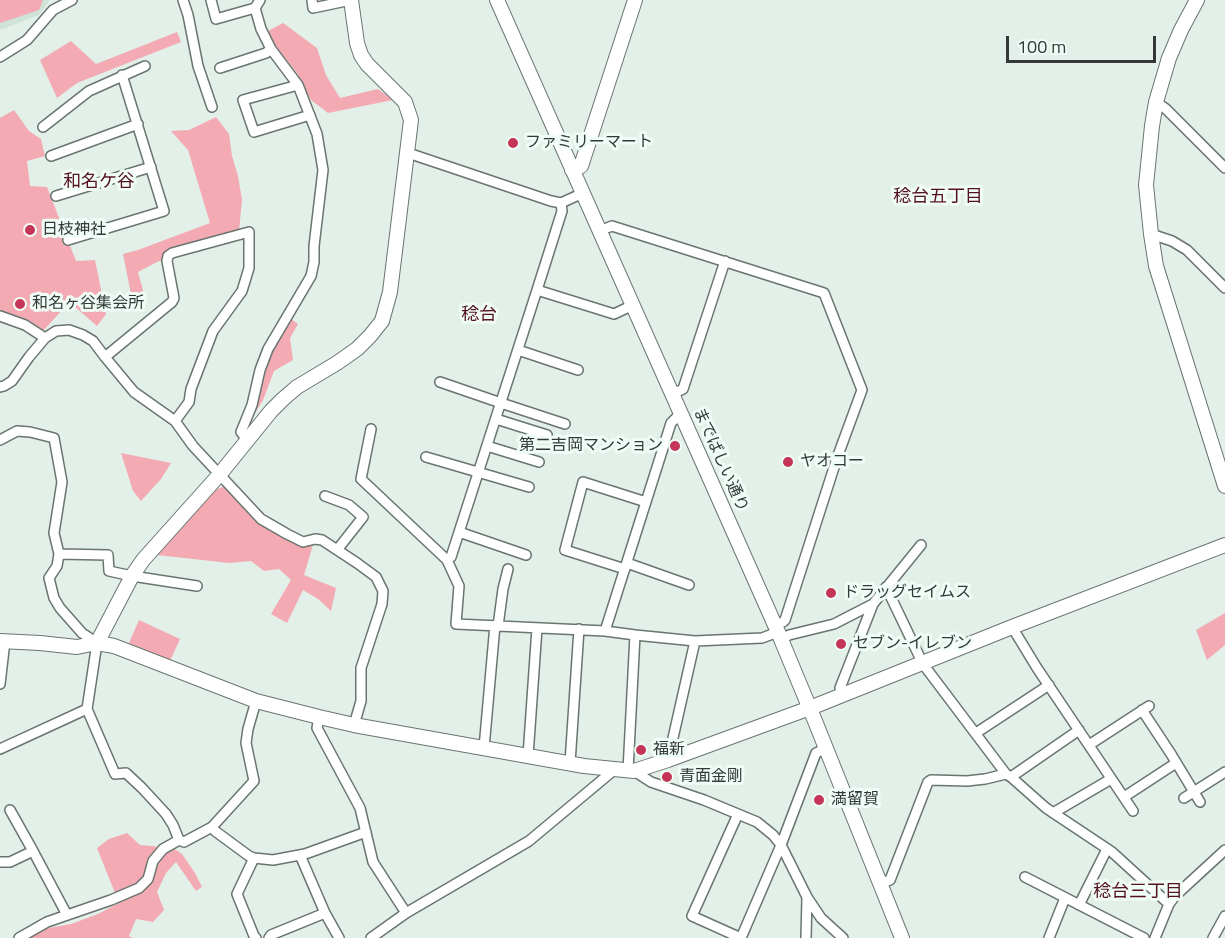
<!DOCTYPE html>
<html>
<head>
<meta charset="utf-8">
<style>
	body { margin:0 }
	#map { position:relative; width:1225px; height:938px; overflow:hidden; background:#e2f0e9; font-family:"Titillium Web",sans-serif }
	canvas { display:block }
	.scale { position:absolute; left:1006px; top:36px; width:150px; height:27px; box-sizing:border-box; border:3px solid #343937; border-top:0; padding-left:8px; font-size:18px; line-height:21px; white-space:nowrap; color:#343937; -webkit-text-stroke:4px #effdf6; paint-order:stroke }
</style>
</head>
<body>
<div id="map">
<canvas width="1225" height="938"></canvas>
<div class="scale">100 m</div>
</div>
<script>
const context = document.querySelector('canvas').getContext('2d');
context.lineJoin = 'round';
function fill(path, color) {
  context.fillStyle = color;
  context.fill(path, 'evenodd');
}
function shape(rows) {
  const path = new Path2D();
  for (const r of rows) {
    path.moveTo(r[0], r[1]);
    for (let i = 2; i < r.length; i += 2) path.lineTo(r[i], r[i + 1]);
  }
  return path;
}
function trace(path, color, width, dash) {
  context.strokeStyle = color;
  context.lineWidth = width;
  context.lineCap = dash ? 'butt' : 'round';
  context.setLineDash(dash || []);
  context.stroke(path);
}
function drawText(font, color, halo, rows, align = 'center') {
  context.font = font + ' "Titillium Web","Noto Sans JP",sans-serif';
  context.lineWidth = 6;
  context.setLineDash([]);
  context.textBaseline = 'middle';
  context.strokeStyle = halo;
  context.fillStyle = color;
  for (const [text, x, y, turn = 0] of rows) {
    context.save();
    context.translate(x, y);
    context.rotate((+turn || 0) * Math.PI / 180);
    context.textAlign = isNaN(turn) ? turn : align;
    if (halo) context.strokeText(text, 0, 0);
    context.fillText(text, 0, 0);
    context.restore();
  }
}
fill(shape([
	[0,0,50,0,39,15,0,30]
]), '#cfe3d8');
fill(shape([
	[0,0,43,0,39,10,0,23],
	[283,23,317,48,326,75,340,98,378,89,393,100,328,113,311,100,297,73,277,48,268,31],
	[177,32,181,42,77,83,57,98,40,60,71,41,96,64],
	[14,110,29,131,41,139,45,156,27,161,30,186,47,187,76,261,95,260,106,314,97,326,74,306,63,309,43,331,30,322,0,312,0,118],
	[216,117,229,134,232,156,238,176,242,200,239,231,157,262,138,272,144,294,132,299,123,254,138,250,210,223,188,150,171,131,189,130],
	[291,319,298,324,290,338,293,360,274,371,263,400,252,418,250,415,259,392,271,350],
	[121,453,171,463,161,479,141,501,133,491],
	[225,486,290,542,302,545,313,545,304,575,336,588,331,611,318,599,303,590,287,623,271,614,291,580,279,569,264,571,251,561,229,563,157,555,210,492],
	[1225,613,1225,645,1207,660,1196,630],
	[139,620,180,639,170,661,129,643],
	[127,833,140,845,173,848,182,854,195,873,202,887,196,891,176,862,166,873,157,892,164,910,153,922,136,919,129,936,133,938,30,938,43,929,71,924,98,914,119,903,97,848,109,839]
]), '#f3aab3');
const street = shape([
	[183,0,188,15,198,66,212,107],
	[211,0,216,19,255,8],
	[312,0,313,8,351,0],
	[0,57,27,40,53,10,72,0],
	[220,68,266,53,271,49],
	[298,85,243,100,254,132,310,115],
	[1156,102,1166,109,1225,168],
	[43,127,89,91,145,66],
	[408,153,551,201,561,203],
	[51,156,138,124],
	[583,193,561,203,562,211,537,290,451,557,447,560,459,586,456,624,605,631,635,635,695,641,762,638,778,632],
	[56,196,151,167],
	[599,231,612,226,824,293,862,390,837,458,785,620,783,622,775,626],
	[1151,234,1172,241,1187,250,1225,288],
	[68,240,164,211,122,75],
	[537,290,614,314,633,305],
	[0,316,25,325,45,338],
	[518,350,578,370],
	[105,357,172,302,174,298,167,261,168,256,172,253,249,232,249,268,242,291,213,331,191,389,189,402,175,421],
	[440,382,501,403,565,424],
	[0,387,4,386,12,381,29,357,45,338,56,331,69,330,83,335,93,341,105,357,134,392,175,421,193,446,261,519,287,534,303,542,315,539,322,540,357,563,376,577,383,591,382,604,361,668,361,701,354,725],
	[673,394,683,389,725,261],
	[496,419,547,435],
	[371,429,361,479,447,560],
	[0,440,17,431,30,432,54,438,62,482,54,533,59,554,57,566,49,578,54,598,60,608,82,633,97,643,87,709,115,774,126,773,142,788,166,814,173,825,179,840,184,842,212,827,215,831,249,856,254,858,273,860,305,854,366,832],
	[248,441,241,432,252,405,260,370,268,349,311,276,314,262,314,246,323,170,317,134,298,85,271,49,261,29,255,8,260,0],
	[487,446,539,462],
	[426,457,529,487],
	[325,496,349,505,363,517,337,550],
	[459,532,526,555],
	[59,554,108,555,109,571,132,576,197,586],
	[627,563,689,585],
	[625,569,565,550,583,482,646,502],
	[886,587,923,664,1006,774,1011,777,1046,808,1112,852,1169,904],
	[498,626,503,589,508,569],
	[1012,627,1037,668,1133,811],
	[605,631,671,423,681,413],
	[781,640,789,635,834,624,873,604,921,545],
	[0,684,5,641],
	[843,695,840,688,873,604],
	[1142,710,1171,754,1200,802],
	[319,717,317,728,360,808,373,862,406,913],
	[976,733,1049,685],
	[1089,745,1149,706],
	[484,748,495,625],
	[0,749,87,709],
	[528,756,537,628],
	[668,760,695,641],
	[570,763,579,629],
	[628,771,635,635],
	[634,771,651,782,704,800,757,822,773,835,781,845,807,897,806,938],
	[1011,777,1079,730],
	[1124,797,1176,763],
	[1184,798,1225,772],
	[1053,813,1111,779],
	[738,814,692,916,741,938,781,845,816,753,826,748],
	[212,827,254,781,246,743,248,729,256,701],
	[33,851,67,915],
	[300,855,325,913],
	[254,858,237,894,254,936,256,938],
	[0,862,10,862,33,851,10,810],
	[1025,877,1144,938],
	[880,884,890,880,928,782,931,780,967,781,985,779,1006,774],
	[807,897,821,918,843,938],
	[1079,905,1107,849],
	[19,938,47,922,111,900,139,888,148,879,153,861,163,849,179,840],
	[269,938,271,935,325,913,339,938],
	[371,938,406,913,529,841,614,770],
	[1049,938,1065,898],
	[1155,938,1169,904,1175,896,1225,850],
	[1213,938,1225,916]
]);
const secondary = shape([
	[497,0,778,632,815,721,902,938],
	[1197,0,1181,30,1169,58,1156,102,1152,126,1146,185,1151,234,1156,266,1225,486],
	[572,170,581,166,635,0],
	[0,641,40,643,77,647,97,643,114,646,256,701,319,717,354,725,584,766,634,771,668,760,810,708,1012,627,1225,545],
	[97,643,132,576,143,560,220,474,271,411,283,399,297,387,337,363,357,349,370,336,382,321,390,292,411,120,405,102,367,64,361,55,357,43,351,0]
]);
trace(street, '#69756f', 12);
trace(secondary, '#69756f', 16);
trace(street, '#fff', 9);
trace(secondary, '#fff', 14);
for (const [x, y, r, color] of [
	[513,143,6,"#c53557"],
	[30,230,6,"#c53557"],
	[20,304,6,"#c53557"],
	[675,446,6,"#c53557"],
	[788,462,6,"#c53557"],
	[831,593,6,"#c53557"],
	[841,644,6,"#c53557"],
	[641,750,6,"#c53557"],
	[667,777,6,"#c53557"],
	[819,800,6,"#c53557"]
]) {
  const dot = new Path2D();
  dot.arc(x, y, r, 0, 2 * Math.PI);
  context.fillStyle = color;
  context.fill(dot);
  trace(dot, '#effdf6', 2);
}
drawText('16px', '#343937', '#effdf6', [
	["ファミリーマート",525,143],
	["日枝神社",42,230],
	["和名ヶ谷集会所",32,304],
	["第二吉岡マンション",663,446,"right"],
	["ヤオコー",800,462],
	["ドラッグセイムス",843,593],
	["セブン-イレブン",853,644],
	["福新",653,750],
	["青面金剛",679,777],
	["満留賀",831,800]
], 'left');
drawText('16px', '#343937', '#effdf6', [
	["までばしい通り",720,460,66]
]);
drawText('18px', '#561121', '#effdf6', [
	["和名ケ谷",99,183],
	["稔台五丁目",938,198],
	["稔台",479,316],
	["稔台三丁目",1138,893]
]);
</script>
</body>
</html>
